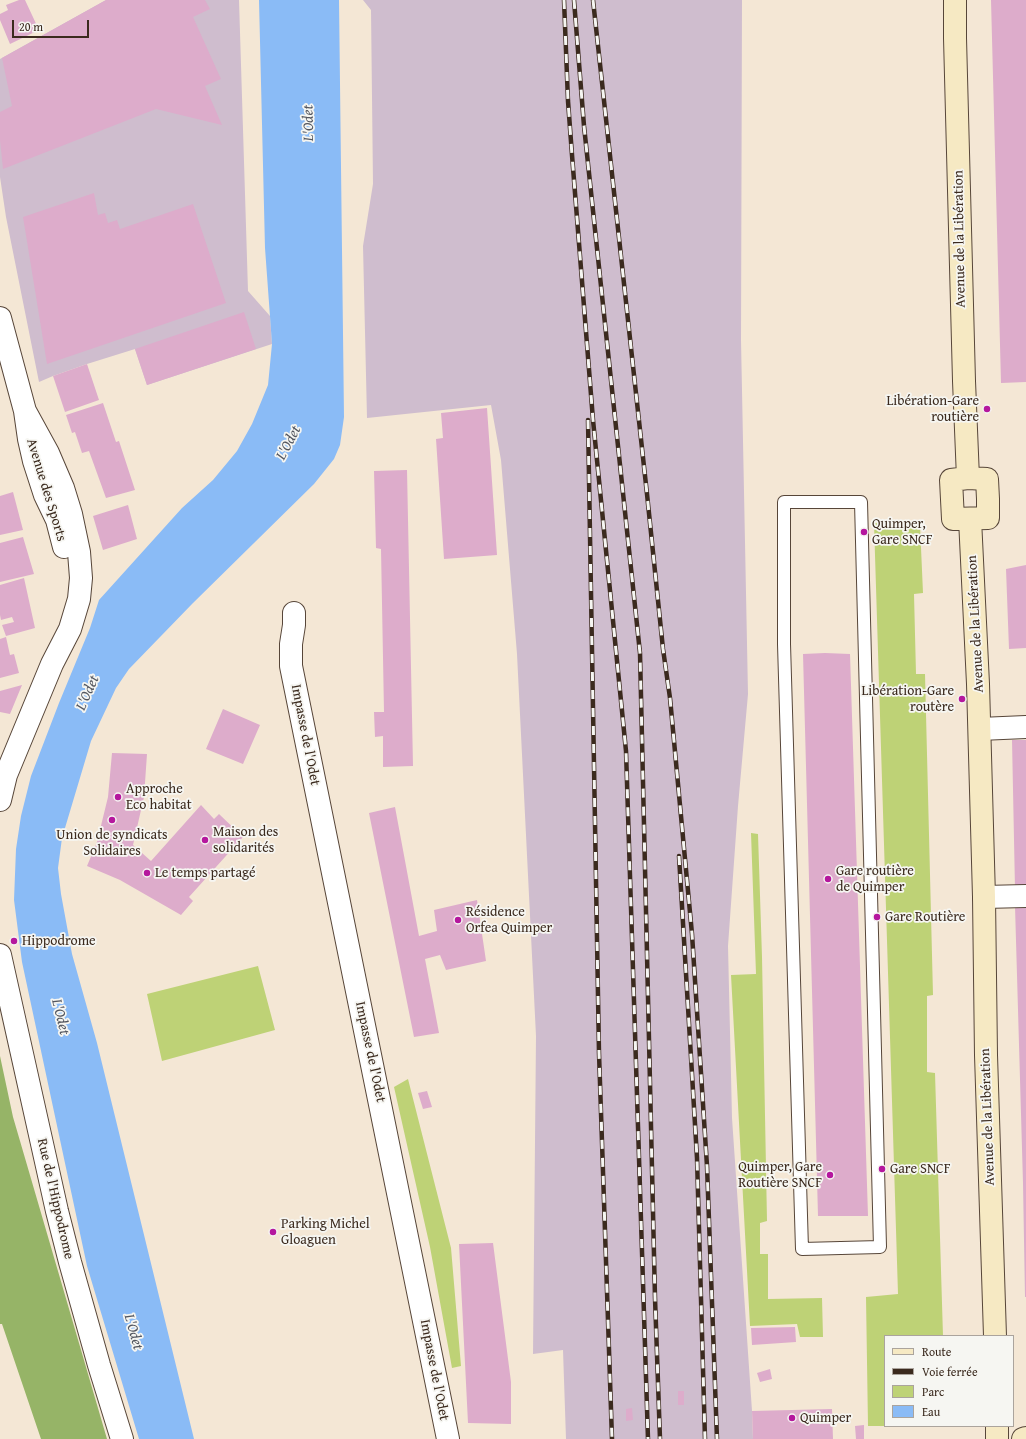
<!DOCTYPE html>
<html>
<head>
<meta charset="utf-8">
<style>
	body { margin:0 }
	#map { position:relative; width:1026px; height:1439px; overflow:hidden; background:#f4e7d5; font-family:"Gentium Book Plus",serif }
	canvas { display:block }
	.legend { position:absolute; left:884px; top:1335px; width:130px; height:92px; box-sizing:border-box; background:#f6f6f2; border:1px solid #aba49d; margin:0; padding:5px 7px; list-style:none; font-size:12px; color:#3b2a1e }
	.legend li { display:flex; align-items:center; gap:8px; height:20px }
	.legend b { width:20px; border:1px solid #aba49d }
	.scale { position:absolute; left:12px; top:20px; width:77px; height:18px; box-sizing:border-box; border:2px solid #3b2a1e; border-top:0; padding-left:5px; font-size:12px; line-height:14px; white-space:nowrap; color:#3b2a1e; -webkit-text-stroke:3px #f6f6f2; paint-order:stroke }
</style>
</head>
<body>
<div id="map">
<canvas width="1026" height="1439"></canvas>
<ul class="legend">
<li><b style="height:5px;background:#f6e9c3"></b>Route</li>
<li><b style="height:5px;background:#3b2a1e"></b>Voie ferrée</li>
<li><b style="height:11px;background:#bed276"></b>Parc</li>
<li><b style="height:11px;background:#8abbf6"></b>Eau</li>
</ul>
<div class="scale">20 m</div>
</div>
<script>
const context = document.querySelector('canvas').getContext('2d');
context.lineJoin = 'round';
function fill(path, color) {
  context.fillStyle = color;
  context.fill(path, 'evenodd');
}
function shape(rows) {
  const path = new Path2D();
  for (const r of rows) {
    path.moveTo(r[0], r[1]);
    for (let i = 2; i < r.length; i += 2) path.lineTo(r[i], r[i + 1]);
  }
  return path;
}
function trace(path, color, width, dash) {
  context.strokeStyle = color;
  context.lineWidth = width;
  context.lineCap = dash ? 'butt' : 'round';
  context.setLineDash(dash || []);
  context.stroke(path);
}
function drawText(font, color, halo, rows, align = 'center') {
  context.font = font + ' "Gentium Book Plus",serif';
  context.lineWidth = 3.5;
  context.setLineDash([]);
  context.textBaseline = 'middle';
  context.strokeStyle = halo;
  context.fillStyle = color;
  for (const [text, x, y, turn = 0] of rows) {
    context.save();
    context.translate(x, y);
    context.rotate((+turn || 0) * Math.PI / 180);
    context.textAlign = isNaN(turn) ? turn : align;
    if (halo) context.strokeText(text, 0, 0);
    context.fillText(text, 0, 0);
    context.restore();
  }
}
fill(shape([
	[106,0,239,0,248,291,270,316,272,344,147,385,135,349,87,364,53,376,39,382,6,217,0,177,0,59],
	[363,0,742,0,741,340,748,694,738,806,728,946,732,1118,752,1411,753,1439,566,1439,563,1350,533,1354,536,1036,517,654,501,460,491,405,367,418,363,246,373,184,371,10]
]), '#cfbdce');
fill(shape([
	[874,523,910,523,920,525,923,593,914,594,916,674,925,674,933,995,927,996,927,1072,935,1073,943,1336,885,1336,885,1426,868,1426,866,1297,898,1294],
	[751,833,758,834,762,957,767,1221,760,1223,760,1254,768,1254,768,1299,822,1298,823,1337,800,1337,797,1324,750,1326,731,975,756,974],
	[258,966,275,1030,162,1061,147,994],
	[408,1079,451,1248,461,1366,452,1368,430,1247,394,1087]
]), '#bed276');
fill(shape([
	[0,1056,13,1117,107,1439,41,1439,2,1324,0,1324]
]), '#96b467');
fill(shape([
	[259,0,339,0,344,417,340,445,334,459,314,484,193,603,129,669,116,688,91,741,62,838,58,868,61,894,72,954,97,1043,194,1439,139,1439,87,1266,22,962,14,900,16,849,21,816,31,776,59,703,90,628,99,600,182,508,213,480,237,451,252,424,268,385,272,344,265,248]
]), '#8abbf6');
fill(shape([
	[19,0,25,0,39,30,10,44,0,20,0,14,8,10,6,5],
	[106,0,205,0,210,9,193,17,221,79,205,86,222,125,156,109,3,169,0,140,0,112,12,106,2,58],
	[991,0,1026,0,1026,382,1001,383],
	[94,193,98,215,105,213,108,223,117,220,120,229,193,204,226,303,47,364,23,217],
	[244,312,256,349,147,385,135,349],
	[87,364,99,400,65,412,53,376],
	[103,403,116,442,119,441,135,490,106,498,89,451,82,453,75,432,72,433,66,415],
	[487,408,497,555,444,559,436,439,443,438,441,413],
	[407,470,413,766,383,767,383,736,375,737,374,712,384,712,381,549,376,548,374,471],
	[13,492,23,530,0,535,0,496],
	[128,505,137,539,103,550,93,516],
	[23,537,34,574,0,582,0,543],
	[1026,565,1026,648,1009,649,1006,569],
	[24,578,35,628,6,636,2,625,14,622,12,617,1,620,0,615,0,585],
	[6,637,10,655,14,654,19,673,0,678,0,639],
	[825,653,850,654,868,1216,818,1216,803,654],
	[22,685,10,714,0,712,0,691],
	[223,709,260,725,243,764,206,749],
	[1012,740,1026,740,1026,889,1015,889],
	[112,753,147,754,144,797,133,845,151,861,201,805,214,819,219,814,243,837,189,897,193,901,181,915,120,880,87,866,97,842,108,797],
	[395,807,419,936,437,931,434,910,477,900,486,961,446,970,440,955,425,959,439,1033,414,1037,369,813],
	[1026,905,1026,1297,1025,1297,1023,1183,1015,906],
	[427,1091,432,1107,423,1109,418,1093],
	[493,1243,511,1382,511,1424,468,1423,459,1244],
	[795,1327,796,1342,752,1345,751,1328],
	[770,1369,772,1379,760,1382,757,1373],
	[678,1391,684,1391,684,1405,678,1405],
	[632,1408,633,1420,626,1421,626,1409],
	[832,1409,833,1439,753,1439,752,1411],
	[864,1425,864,1439,856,1439,855,1426]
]), '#ddaccb');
const lane = shape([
	[784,502,861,502,880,1247,802,1249,784,644,784,502]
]);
const street = shape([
	[0,318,25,411,29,439,34,461,45,495,57,520,64,547],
	[294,613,294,625,291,644,291,666,448,1439],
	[980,729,1026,727],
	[0,800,6,775,52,664,70,629,79,599,81,578,79,552,71,514,63,488,48,453,25,411],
	[984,897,1026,896],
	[0,955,57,1211,70,1262,99,1365,122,1439]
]);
const secondary = shape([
	[955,0,955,38,964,381,968,478],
	[968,478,987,479,988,499,988,518,953,519,951,480,968,478],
	[970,519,978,684,984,897,986,1055,995,1336],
	[997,1426,997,1439],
	[1023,1439,1026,1438]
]);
trace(lane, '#574639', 14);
trace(street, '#574639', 24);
trace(secondary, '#574639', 24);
trace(lane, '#fff', 12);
trace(street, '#fff', 22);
trace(secondary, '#f6e9c3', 22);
const rail = shape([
	[564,0,568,101,572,155,593,420,626,751,648,1439],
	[574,0,584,126,640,653,655,1298,660,1439],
	[593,0,647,494,663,649,670,698,692,934,707,1166,717,1439],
	[588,420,599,1053,612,1439],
	[679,856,697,1158,705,1439]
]);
trace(rail, '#3b2a1e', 4.5);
trace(rail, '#f6f6f2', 3, [9]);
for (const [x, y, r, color] of [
	[987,409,4,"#b5179e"],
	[864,532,4,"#b5179e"],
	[962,699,4,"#b5179e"],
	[118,797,4,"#b5179e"],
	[112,820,4,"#b5179e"],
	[205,840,4,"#b5179e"],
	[147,873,4,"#b5179e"],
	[828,879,4,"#b5179e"],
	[877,917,4,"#b5179e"],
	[458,920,4,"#b5179e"],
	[14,941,4,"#b5179e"],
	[882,1169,4,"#b5179e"],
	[830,1175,4,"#b5179e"],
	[273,1232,4,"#b5179e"],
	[792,1418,4,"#b5179e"]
]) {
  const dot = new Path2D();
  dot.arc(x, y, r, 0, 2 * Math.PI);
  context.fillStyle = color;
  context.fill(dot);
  trace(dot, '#f6f6f2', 1.5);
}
drawText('14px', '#3b2a1e', '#f6f6f2', [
	["Avenue de la Libération",960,239,-91],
	["Avenue des Sports",46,490,73],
	["Avenue de la Libération",976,624,-93],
	["Impasse de l'Odet",305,735,79],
	["Impasse de l'Odet",370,1052,78],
	["Avenue de la Libération",988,1117,-92],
	["Rue de l'Hippodrome",55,1199,77],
	["Impasse de l'Odet",434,1370,79]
]);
drawText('14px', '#3b2a1e', '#f6f6f2', [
	["Libération-Gare",979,401,"right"],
	["routière",979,417,"right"],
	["Quimper,",872,524],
	["Gare SNCF",872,540],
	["Libération-Gare",954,691,"right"],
	["routère",954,707,"right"],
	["Approche",126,789],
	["Eco habitat",126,805],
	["Maison des",213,832],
	["solidarités",213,848],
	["Union de syndicats",112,835,"center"],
	["Solidaires",112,851,"center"],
	["Gare routière",836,871],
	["de Quimper",836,887],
	["Le temps partagé",155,873],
	["Résidence",466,912],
	["Orfea Quimper",466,928],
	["Gare Routière",885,917],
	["Hippodrome",22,941],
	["Quimper, Gare",822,1167,"right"],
	["Routière SNCF",822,1183,"right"],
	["Gare SNCF",890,1169],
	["Parking Michel",281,1224],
	["Gloaguen",281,1240],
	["Quimper",800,1418]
], 'left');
drawText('italic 15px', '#53565f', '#f6f6f2', [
	["L'Odet",309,123,-91],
	["L'Odet",289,443,-62],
	["L'Odet",88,693,-66],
	["L'Odet",60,1017,76],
	["L'Odet",133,1332,74]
]);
</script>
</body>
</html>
